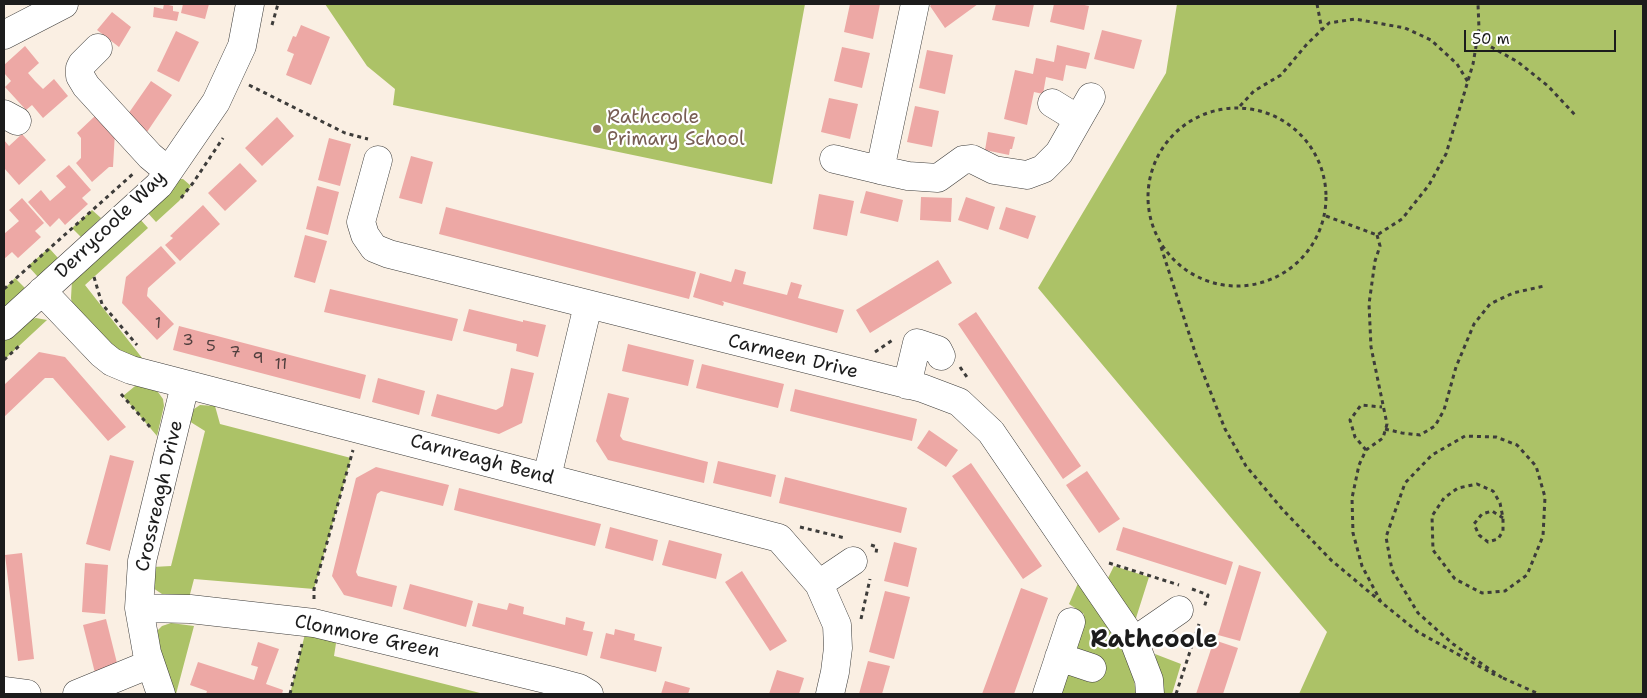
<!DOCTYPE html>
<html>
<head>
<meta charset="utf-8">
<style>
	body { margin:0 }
	#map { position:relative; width:1647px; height:698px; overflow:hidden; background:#faefe3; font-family:"Shantell Sans",sans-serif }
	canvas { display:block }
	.frame { position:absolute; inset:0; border:5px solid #1c1c1c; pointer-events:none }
	.scale { position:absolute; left:1464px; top:30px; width:152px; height:22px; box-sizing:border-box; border:2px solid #1c1c1c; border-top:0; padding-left:6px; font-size:15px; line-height:18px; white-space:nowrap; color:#1c1c1c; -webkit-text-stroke:4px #fff; paint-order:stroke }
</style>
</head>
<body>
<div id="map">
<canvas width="1647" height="698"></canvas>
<div class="frame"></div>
<div class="scale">50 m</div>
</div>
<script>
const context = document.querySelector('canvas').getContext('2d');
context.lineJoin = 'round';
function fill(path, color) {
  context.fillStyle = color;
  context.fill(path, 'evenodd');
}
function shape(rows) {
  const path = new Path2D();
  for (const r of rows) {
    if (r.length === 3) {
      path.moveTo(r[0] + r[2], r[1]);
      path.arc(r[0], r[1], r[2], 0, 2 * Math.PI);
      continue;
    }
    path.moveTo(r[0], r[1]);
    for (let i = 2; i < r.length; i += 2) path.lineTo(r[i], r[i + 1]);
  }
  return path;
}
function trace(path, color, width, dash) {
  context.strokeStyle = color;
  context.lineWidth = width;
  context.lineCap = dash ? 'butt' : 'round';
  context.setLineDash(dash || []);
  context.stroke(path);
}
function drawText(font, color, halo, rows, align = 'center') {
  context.font = font + ' "Shantell Sans",sans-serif';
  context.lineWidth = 4.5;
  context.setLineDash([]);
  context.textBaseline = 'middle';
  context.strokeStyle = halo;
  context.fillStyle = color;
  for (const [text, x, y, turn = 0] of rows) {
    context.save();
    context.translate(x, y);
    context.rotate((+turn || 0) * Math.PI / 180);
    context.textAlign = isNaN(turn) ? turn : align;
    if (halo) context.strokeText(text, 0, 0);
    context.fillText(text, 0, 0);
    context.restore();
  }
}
fill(shape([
	[325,4,805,4,772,184,393,105,395,89,367,66],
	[1177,4,1643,4,1643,694,1299,694,1327,632,1038,288,1166,73],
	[180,179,183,179,191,186,179,201,156,222,147,212],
	[92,210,101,218,81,237,72,228],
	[139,218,148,228,85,285,146,363,114,351,72,305,71,298,72,280],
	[49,248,58,258,38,277,28,266],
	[15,278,25,288,4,308,4,289],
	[36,318,47,320,6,358,4,355,4,341,25,321],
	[140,382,158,392,163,399,164,406,157,436,123,396],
	[200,405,215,406,220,424,351,458,314,589,194,579,189,598,174,597,162,594,153,588,153,567,171,566,205,431,189,421,194,409],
	[1114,566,1149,577,1136,618,1134,618,1107,580],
	[1079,581,1123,650,1134,680,1136,694,1057,694,1066,672,1072,672,1097,682,1103,662,1074,647,1084,614,1069,604],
	[171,623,194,626,176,694,170,694,154,634,162,626],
	[306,630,337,637,334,656,484,694,290,694],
	[1155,654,1181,664,1172,694,1163,694]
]), '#acc267');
fill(shape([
	[164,4,173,6,173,11,179,12,177,21,153,17,154,7,163,9],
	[183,4,209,4,205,19,181,13],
	[850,4,880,4,873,39,844,32],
	[932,4,978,4,945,28,930,6],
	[996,4,1034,4,1029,27,992,20],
	[1054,4,1080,4,1089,6,1084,30,1050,22],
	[112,12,131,27,119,47,97,30],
	[301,25,330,37,311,85,286,75,294,54,287,51,293,36,296,37],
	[1102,30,1142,40,1134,69,1094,59],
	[176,31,199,42,179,82,157,71],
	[1057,45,1090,53,1086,69,1066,65,1063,81,1046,77,1043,94,1034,92,1027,125,1004,119,1015,70,1033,74,1036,58,1054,62],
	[25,46,39,63,28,73,35,81,43,89,54,79,68,96,43,118,32,105,26,110,5,87,11,81,4,73,4,65],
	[842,47,870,53,862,88,834,81],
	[927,50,953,55,945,94,919,88],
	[151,81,172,95,147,132,126,117],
	[829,98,858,104,850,139,821,132],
	[915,106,939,111,932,147,907,142],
	[95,116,115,132,113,167,109,167,92,182,76,163,81,158,81,138,77,133],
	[277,117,294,136,262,166,245,148],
	[988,132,1015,137,1012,149,1010,149,1009,155,985,150],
	[22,134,46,160,19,185,4,168,4,140,9,146],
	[329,138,351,144,340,186,318,180],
	[411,156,433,162,422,204,399,198],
	[240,163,257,181,225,211,208,193],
	[69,165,91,190,82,198,88,204,65,225,59,218,50,227,28,202,41,190,50,201,66,187,56,176],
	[317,186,339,192,328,235,306,229],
	[866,191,903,200,898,222,860,213],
	[819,194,854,201,847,236,813,229],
	[921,197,952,198,951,222,920,220],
	[966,197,995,207,988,230,958,220],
	[22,198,44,223,35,231,41,237,18,258,12,252,4,259,4,234,19,221,9,210],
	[203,205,220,224,180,261,165,245,173,238,170,236],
	[446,207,696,272,689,299,439,234],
	[1006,207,1036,216,1028,239,999,229],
	[305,235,327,241,315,283,294,277],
	[161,246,176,263,148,288,147,296,174,324,157,340,122,303,126,277],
	[938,260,952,283,870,333,856,310],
	[735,269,746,272,743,284,787,295,791,282,802,285,798,298,844,310,837,333,722,301,724,303,723,306,693,297,700,273,731,282],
	[330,289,458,319,452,341,324,312],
	[469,309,523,322,523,320,546,325,538,357,516,351,517,344,463,331],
	[976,312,1081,466,1063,479,958,324],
	[179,326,366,375,360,399,173,350],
	[628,344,694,360,688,386,622,371],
	[39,352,65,357,126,427,108,441,53,378,45,378,4,417,4,385],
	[702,364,784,384,778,408,696,388],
	[511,368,534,373,522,423,499,434,431,416,437,394,496,410,503,406],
	[378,378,425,391,419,415,372,402],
	[795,389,917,419,912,441,790,411],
	[608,393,629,398,620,436,623,440,708,462,704,483,608,460,596,441],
	[929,430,958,450,946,467,917,448],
	[110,455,134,461,110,551,86,544],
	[718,461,776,475,771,497,713,483],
	[971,463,1042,566,1023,579,952,476],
	[376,467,449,485,443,506,381,491,377,494,356,572,358,576,397,586,392,607,344,595,332,576,356,478],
	[1087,471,1120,519,1099,533,1066,485],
	[785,477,907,508,901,533,779,503],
	[459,488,601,524,595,546,454,510],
	[610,527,658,540,653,561,605,548],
	[1123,527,1233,562,1226,585,1116,550],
	[669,540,722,554,716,579,662,565],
	[894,542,917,548,908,587,884,581],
	[22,553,34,659,18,661,5,555],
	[85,563,108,565,105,614,82,612],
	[1239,565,1261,572,1240,641,1218,635],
	[742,571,787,641,770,651,725,582],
	[410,584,473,601,466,627,403,609],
	[1021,588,1048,598,1014,694,982,694],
	[885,591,910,597,894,659,869,652],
	[478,603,507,610,509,603,524,607,523,614,565,625,566,617,585,622,583,630,593,632,587,656,472,626],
	[106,619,118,667,95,673,83,625],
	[615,629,635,634,634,640,662,647,656,672,600,658,606,633,614,635],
	[1214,640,1238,648,1223,694,1196,694],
	[258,642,279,649,266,684,283,690,282,694,206,694,207,691,190,685,198,662,254,680,258,667,251,665],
	[868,661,890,666,882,694,859,694],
	[777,670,804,678,799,694,769,694],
	[665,681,690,688,688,694,661,694]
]), '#eda8a5');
const minor = shape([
	[4,35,64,4],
	[98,48,82,64,80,68,80,76,86,86,150,156,168,171],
	[1052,103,1078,119],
	[4,114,17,121],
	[834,159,880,170,915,4],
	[378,160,361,222,365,235,374,248,389,254,922,388,959,402,991,432,1134,641,1149,680,1150,694],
	[880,170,908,176,938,178,963,160,972,159,994,170,1027,175,1043,169,1059,153,1091,97],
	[42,291,102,354,112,362,131,370,779,538,819,584,837,625,838,648,835,672,830,694],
	[4,326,159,185,216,102,242,46,250,4],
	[907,385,917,343,938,350,941,356],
	[547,477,588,305],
	[819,584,853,561],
	[139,608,190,609,314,623,549,680,579,688,589,694],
	[1134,641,1179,610],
	[1059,657,1092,668],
	[4,691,27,694],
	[77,694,150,664],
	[161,694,147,653,139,608,142,561,185,385],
	[1047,694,1071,622]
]);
trace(minor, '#3d3c3a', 29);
trace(shape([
	[1317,4,1322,30],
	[272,25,278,4],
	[1477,39,1518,62,1548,86,1577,117],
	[249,85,345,133,368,139],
	[1240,106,1254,91,1281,75,1307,44,1329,23,1355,19,1405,28,1431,40,1457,64,1468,82],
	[1237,197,89],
	[181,198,193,183,223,138],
	[1326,216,1377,235,1402,219,1429,185,1446,154,1473,64,1479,29,1478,4],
	[1377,235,1380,246,1375,261,1369,304,1371,347,1387,424,1383,438,1366,450,1359,465,1352,498,1353,533,1362,566,1381,602,1418,632,1495,675],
	[1161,247,1196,355,1225,429,1246,466,1283,510,1331,560,1380,601],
	[94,277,102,304,137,345],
	[4,289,134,173],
	[875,352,894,339],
	[4,360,20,345],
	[960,367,969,380],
	[121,394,150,427],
	[1385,429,1402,433,1420,435,1435,426,1444,410,1456,367,1474,324,1490,304,1513,293,1544,286],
	[1366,450,1355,437,1350,420,1361,405,1382,407],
	[1503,518,1492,511,1482,514,1474,524,1479,535,1488,542,1498,539,1503,531,1503,518,1500,503,1493,491,1477,484,1458,488,1444,498,1432,516,1433,550,1455,579,1482,593,1505,591,1527,575,1543,536,1545,497,1536,466,1517,445,1496,437,1465,436,1432,455,1405,483,1386,537,1392,570,1418,613,1453,644,1504,679],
	[800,527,845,538],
	[871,545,877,547,876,553],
	[1109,563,1179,585],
	[1192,589,1208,595,1204,608],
	[314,599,314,589,353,450],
	[861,619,870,579],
	[1503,678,1539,694],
	[290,694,302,644],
	[1176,694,1199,624]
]), '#3d3c3a', 3, [4, 4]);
trace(minor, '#fff', 28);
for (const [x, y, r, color] of [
	[597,129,5,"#8d6e63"]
]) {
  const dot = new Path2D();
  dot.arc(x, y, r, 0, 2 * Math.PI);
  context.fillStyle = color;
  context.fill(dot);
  trace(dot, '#fff', 2);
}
drawText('16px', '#503f3e', null, [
	["1",158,324],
	["3",188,341],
	["5",211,347],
	["7",235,353],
	["9",258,359],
	["11",281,365]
]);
drawText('19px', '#785e54', '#fff', [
	["Rathcoole",607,118],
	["Primary School",607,140]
], 'left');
drawText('19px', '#1c1c1c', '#fff', [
	["Derrycoole Way",111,225,-44],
	["Carmeen Drive",793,357,14],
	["Carnreagh Bend",482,460,15],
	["Crossreagh Drive",160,496,-77],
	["Clonmore Green",367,637,12]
]);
drawText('bold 24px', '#1c1c1c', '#fff', [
	["Rathcoole",1154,641]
]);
</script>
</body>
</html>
